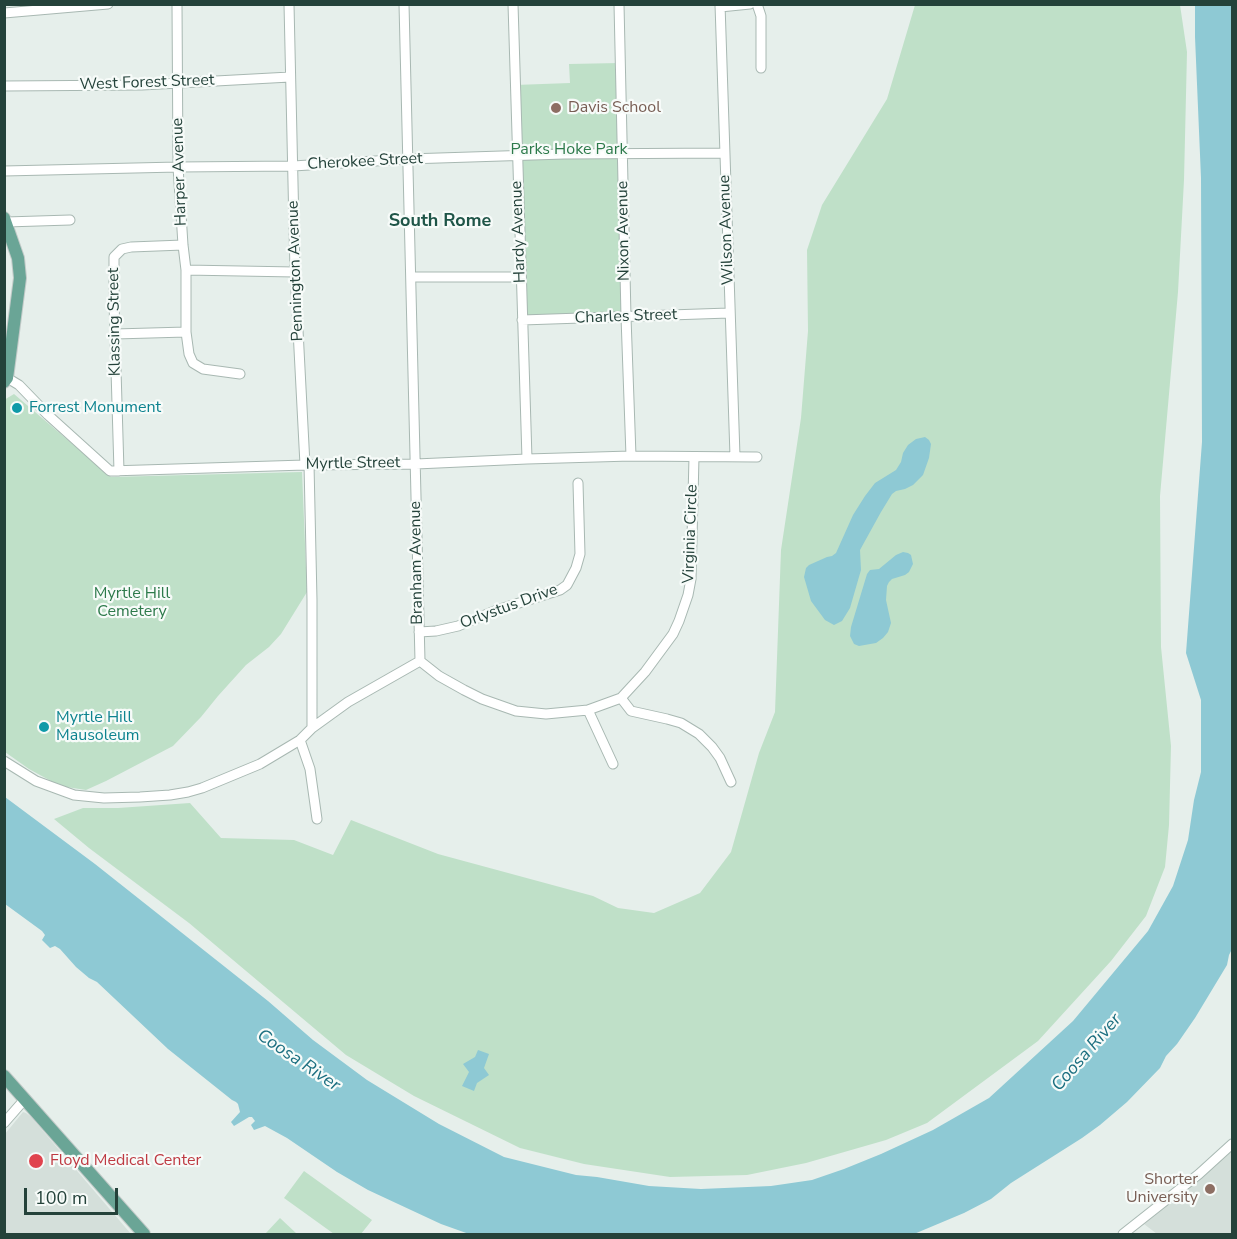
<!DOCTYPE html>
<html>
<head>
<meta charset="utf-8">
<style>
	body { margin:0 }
	#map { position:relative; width:1237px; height:1239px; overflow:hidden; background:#e6efeb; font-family:"Nunito Sans",sans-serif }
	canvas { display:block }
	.frame { position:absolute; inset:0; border:6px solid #24423a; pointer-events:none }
	.scale { position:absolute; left:24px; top:1188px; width:94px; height:27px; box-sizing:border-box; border:3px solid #24423a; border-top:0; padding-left:8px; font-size:18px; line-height:21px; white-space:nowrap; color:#24423a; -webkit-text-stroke:4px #f7fbf9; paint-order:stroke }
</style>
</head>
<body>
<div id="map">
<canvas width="1237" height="1239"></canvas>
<div class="frame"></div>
<div class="scale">100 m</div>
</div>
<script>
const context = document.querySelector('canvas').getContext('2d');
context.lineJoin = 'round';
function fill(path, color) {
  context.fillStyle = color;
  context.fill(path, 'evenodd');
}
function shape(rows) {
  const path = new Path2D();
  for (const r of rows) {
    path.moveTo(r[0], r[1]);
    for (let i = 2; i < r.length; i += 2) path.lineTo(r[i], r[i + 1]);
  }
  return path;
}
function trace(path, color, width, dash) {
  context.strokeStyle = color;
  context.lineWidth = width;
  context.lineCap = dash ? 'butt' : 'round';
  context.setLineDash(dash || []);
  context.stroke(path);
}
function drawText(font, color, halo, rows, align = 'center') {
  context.font = font + ' "Nunito Sans",sans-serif';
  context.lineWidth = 4.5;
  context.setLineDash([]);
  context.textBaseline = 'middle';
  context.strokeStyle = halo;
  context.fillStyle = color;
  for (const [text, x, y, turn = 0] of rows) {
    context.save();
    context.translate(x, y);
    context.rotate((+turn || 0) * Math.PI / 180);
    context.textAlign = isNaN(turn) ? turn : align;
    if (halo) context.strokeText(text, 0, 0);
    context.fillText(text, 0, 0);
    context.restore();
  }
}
fill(shape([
	[23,1112,26,1113,31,1117,131,1234,5,1234,5,1134],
	[1232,1149,1232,1234,1157,1234,1144,1224,1193,1184]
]), '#d4dfda');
fill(shape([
	[915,5,1180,5,1187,52,1184,180,1178,292,1160,496,1161,647,1171,746,1169,825,1165,867,1146,916,1111,961,1038,1041,927,1123,886,1140,806,1163,747,1175,670,1177,584,1164,520,1148,414,1096,346,1055,189,923,89,848,54,819,83,808,118,808,190,803,221,838,294,840,333,855,351,820,438,854,593,896,618,908,654,913,700,893,731,852,759,753,775,712,781,550,801,418,808,331,807,250,822,205,887,99],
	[619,63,626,317,522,320,515,85,570,83,569,64],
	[14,394,111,477,302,472,307,592,281,634,269,647,246,665,218,696,201,717,173,746,106,781,86,790,60,786,29,769,5,752,4,400],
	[304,1171,372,1220,361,1234,334,1234,284,1198],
	[280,1218,297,1234,265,1234]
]), '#bfe0c8');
fill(shape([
	[1195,5,1232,5,1232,949,1229,955,1227,965,1195,1018,1177,1044,1166,1056,1160,1068,1127,1102,1100,1125,1082,1138,1011,1183,991,1199,964,1213,914,1234,469,1234,441,1224,368,1190,337,1172,287,1138,265,1126,254,1130,251,1125,255,1121,252,1117,249,1117,234,1126,231,1122,240,1112,238,1104,236,1102,232,1100,168,1049,97,982,89,978,76,967,60,949,55,946,50,948,42,940,45,935,42,931,5,904,5,797,95,864,268,1001,313,1040,367,1080,439,1124,504,1157,576,1175,597,1177,649,1186,701,1189,771,1186,812,1180,844,1169,881,1154,933,1130,989,1098,1073,1021,1148,931,1173,886,1188,840,1194,800,1201,772,1201,700,1186,653,1202,442,1201,178,1195,37],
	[925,437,929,440,931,444,929,458,923,475,913,485,905,489,896,491,892,494,881,512,860,550,861,570,850,608,842,621,834,625,825,620,811,601,804,577,806,568,809,565,827,557,832,556,836,553,853,515,865,496,875,483,896,470,901,462,903,453,908,445,916,439],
	[903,552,908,553,911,555,913,564,909,572,905,575,892,579,889,582,887,586,886,600,891,623,888,632,883,638,876,643,859,646,854,644,850,636,851,627,867,574,870,570,879,569,896,555],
	[478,1050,489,1054,484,1068,489,1075,477,1083,474,1091,462,1086,469,1072,463,1064,475,1057]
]), '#8ec9d4');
const minor = shape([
	[177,4,178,167,183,245,186,270,186,332,189,354,193,363,203,369,240,374],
	[289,4,295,272,305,465],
	[404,4,420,661],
	[513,4,527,459],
	[619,4,626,317,631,456],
	[720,4,735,456],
	[757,4,761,16,761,68],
	[720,7,750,4],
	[4,13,108,4],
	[4,86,142,85,290,77],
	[4,171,178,167,293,166,408,159,564,154,725,153],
	[6,222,70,220],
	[186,270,295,272],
	[411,277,521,277],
	[522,320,729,313],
	[115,334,186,332],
	[4,376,19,385,48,415,110,471,305,465,416,464,527,459,631,456,757,457],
	[309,464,312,600,312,728],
	[119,471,114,302,114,257,122,249,131,247,183,245],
	[419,632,436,631,458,626,497,610,560,590,567,585,576,568,580,554,578,483],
	[420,661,439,676,464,690,482,699,516,711,546,714,588,710,621,698,645,672,673,634,679,621,688,595,691,579,694,457],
	[621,698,631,711,667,719,681,723,699,734,712,747,720,758,731,782],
	[588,710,613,764],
	[300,740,310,769,317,819],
	[4,761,36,781,74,795,104,798,140,797,170,795,188,792,202,788,260,764,300,740,312,728,348,702,420,661],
	[4,1123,25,1099],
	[1123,1234,1199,1174,1232,1144]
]);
const major = shape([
	[4,218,18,258,20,278,7,378,4,382],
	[4,1076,144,1234]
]);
trace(minor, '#a8b8b2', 11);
trace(major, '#c2cac8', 14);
trace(minor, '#fff', 9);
trace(major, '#6aa596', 12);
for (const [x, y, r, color] of [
	[556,108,6,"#8d6e63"],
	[17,408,6,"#0f9aa8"],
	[44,727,6,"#0f9aa8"],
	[36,1161,8,"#e0444e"],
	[1210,1189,6,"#8d6e63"]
]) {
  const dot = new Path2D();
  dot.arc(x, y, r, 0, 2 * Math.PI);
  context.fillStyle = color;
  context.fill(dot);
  trace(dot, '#f7fbf9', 2);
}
drawText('16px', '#24423a', '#f7fbf9', [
	["West Forest Street",147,83,-2],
	["Cherokee Street",365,162,-3],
	["Harper Avenue",180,172,-92],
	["Wilson Avenue",727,230,-92],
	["Nixon Avenue",624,231,-91],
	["Hardy Avenue",519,232,-92],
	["Pennington Avenue",296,271,-92],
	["Charles Street",626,317,-2],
	["Klassing Street",115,322,-91],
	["Myrtle Street",353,464,-1],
	["Virginia Circle",691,534,-88],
	["Branham Avenue",417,563,-91],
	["Orlystus Drive",509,607,-20]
]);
drawText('16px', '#785e54', '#f7fbf9', [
	["Davis School",568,108],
	["Shorter",1198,1180,"right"],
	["University",1198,1198,"right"]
], 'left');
drawText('16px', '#2d7a4b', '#f7fbf9', [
	["Parks Hoke Park",569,150],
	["Myrtle Hill",132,594],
	["Cemetery",132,612]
]);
drawText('16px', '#0d838f', '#f7fbf9', [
	["Forrest Monument",29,408],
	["Myrtle Hill",56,718],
	["Mausoleum",56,736]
], 'left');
drawText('16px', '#be3a42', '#f7fbf9', [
	["Floyd Medical Center",50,1161]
], 'left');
drawText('bold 18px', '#1f5548', '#f7fbf9', [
	["South Rome",440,222]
]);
drawText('italic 18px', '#1c6f80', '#f7fbf9', [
	["Coosa River",1087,1053,-49],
	["Coosa River",298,1061,34]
]);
</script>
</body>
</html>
